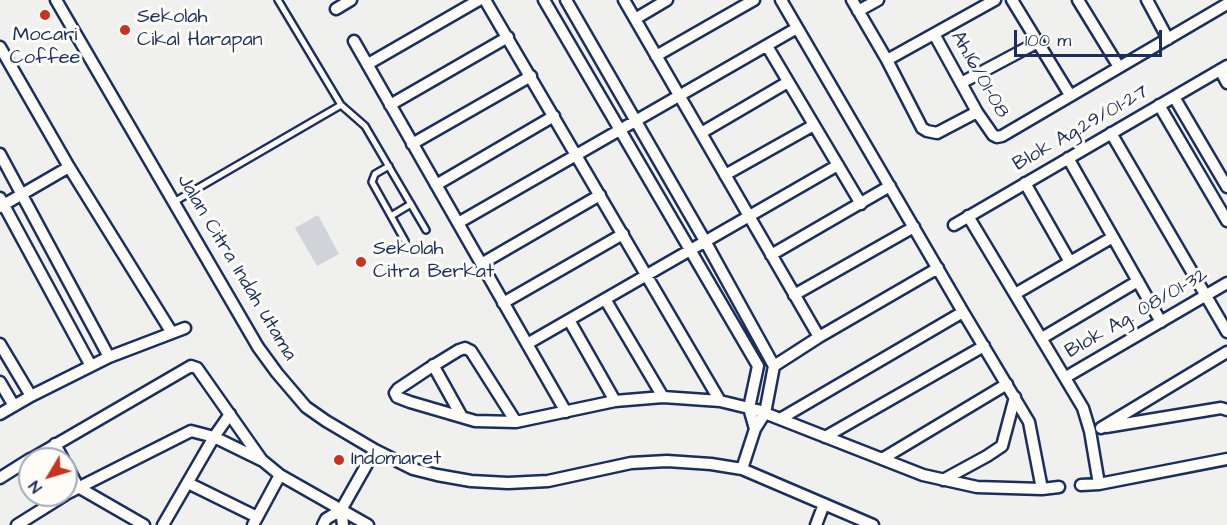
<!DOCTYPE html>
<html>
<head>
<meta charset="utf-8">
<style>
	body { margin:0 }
	#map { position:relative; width:1227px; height:525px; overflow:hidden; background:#f0f0ee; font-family:"Architects Daughter",sans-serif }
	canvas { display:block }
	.north { position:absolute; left:18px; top:447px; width:60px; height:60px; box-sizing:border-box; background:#fdfcf7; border:2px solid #a3aaba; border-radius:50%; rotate:232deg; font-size:16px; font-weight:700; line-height:24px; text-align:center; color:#1b2f5e }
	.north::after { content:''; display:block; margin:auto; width:21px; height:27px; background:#c8321e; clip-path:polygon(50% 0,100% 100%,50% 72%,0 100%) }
	.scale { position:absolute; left:1014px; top:30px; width:148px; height:27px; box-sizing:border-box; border:3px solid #1b2f5e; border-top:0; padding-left:8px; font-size:18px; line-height:21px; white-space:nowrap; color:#1b2f5e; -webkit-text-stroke:4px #fdfcf7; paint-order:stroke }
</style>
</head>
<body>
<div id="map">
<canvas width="1227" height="525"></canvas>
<div class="north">N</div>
<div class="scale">100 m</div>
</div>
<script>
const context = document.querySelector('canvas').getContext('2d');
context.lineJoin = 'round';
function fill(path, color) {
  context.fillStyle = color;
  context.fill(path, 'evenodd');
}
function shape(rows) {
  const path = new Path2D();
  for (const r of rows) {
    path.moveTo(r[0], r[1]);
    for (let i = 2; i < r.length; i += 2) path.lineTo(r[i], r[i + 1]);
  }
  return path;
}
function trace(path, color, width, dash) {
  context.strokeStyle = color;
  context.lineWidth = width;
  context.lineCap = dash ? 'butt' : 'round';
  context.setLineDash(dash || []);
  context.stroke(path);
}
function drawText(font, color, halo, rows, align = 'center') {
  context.font = font + ' "Architects Daughter",sans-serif';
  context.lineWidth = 6;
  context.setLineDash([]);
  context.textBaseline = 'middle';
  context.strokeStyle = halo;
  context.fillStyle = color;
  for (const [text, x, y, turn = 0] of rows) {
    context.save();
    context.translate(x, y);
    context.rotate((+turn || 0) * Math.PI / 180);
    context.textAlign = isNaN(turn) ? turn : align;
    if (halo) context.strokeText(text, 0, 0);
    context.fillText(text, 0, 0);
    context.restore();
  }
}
fill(shape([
	[318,215,339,254,317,266,295,228]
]), '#d0d3d8');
const lane = shape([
	[341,105,365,126,426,230],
	[389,166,375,174,372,182,405,241],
	[174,202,341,105,278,0],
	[391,216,411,204]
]);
const street = shape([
	[56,0,258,347,277,373,306,407,326,421,375,450,413,469,437,475,471,481,508,483,548,481,631,463,667,461,711,464,742,469,873,525],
	[485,0,720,401],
	[544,0,758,366,749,408,755,429],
	[566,0,705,241,774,366,765,413,755,429,742,469],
	[624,0,819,337],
	[781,0,963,312,1029,422,1042,489],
	[852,0,887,60,922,128,927,131,937,133,977,112],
	[1012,0,1070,95],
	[1078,0,1119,67],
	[1147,0,1168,39],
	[336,9,351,0],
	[858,11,878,0],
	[635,19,667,0],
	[934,34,977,112,993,135,997,137,1002,136,1227,4],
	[354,41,566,412],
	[767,46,861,204],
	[0,47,69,167,172,333],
	[656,56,754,0],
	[887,60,995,0],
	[368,64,479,0],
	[1220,70,1227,83],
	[963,82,1038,42],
	[1174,97,1227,187],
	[390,105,508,37],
	[1159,105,1227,221],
	[701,133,788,82],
	[1111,133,1227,332],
	[412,144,531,76],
	[0,154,109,357],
	[1068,158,1161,322],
	[725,175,814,125],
	[1025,183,1070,262],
	[436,185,554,116],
	[0,198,91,366],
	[0,207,69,167],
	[968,216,1083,408,1090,431,1099,484],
	[458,223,797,28],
	[954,225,1227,66],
	[771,255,890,186],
	[481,264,600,195],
	[1015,294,1113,237],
	[794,295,914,227],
	[605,299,663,397],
	[503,303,623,234],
	[569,320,615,401],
	[1042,338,1138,281],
	[0,344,31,396],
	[527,344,838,165],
	[433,365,462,417],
	[774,366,819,337,938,268],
	[1066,377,1227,283],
	[0,382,14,406],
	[0,414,31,396,109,357,185,328],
	[780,419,963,312],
	[516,422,471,351,465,348,459,350,428,369,398,389,395,393,397,397,410,402,475,421,516,422,615,401,663,397,720,401,757,410,923,475,977,487,1042,489,1059,487],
	[1106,427,1221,408,1227,410],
	[1101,428,1227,352],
	[825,437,984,346],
	[55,444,63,459],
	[31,459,191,366,197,368,261,459],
	[882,459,1007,384],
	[66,464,78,487,144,525],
	[0,478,30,459],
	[943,480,987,456,1002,446,1015,397],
	[188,483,257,517],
	[1081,485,1099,484,1227,459],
	[66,494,191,431,214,437,263,461,280,475,368,525],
	[341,510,343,525],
	[17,525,65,495],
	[163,525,214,437,230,414],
	[253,525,280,475],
	[323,525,326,519,341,510,375,450],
	[816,525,824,504]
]);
trace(lane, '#1b2f5e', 10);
trace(street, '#1b2f5e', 15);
trace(lane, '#fdfcf7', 5);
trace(street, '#fdfcf7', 10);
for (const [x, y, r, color] of [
	[45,15,6,"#c8321e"],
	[125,30,6,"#c8321e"],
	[361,262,6,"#c8321e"],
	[339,460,6,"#c8321e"]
]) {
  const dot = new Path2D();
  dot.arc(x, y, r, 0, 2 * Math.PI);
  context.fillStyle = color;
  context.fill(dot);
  trace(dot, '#fdfcf7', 2);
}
drawText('20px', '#1b2f5e', '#fdfcf7', [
	["Sekolah",137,18],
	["Cikal Harapan",137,41],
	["Mocari",45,36,"center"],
	["Coffee",45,59,"center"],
	["Sekolah",373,250],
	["Citra Berkat",373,273],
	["Indomaret",351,460]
], 'left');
drawText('20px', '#1b2f5e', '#fdfcf7', [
	["Ah.16/01-08",979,75,60],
	["Blok Ag.29/01-27",1081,129,-30],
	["Jalan Citra Indah Utama",236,268,59],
	["Blok Ag. 08/01-32",1137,314,-30]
]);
</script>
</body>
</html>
